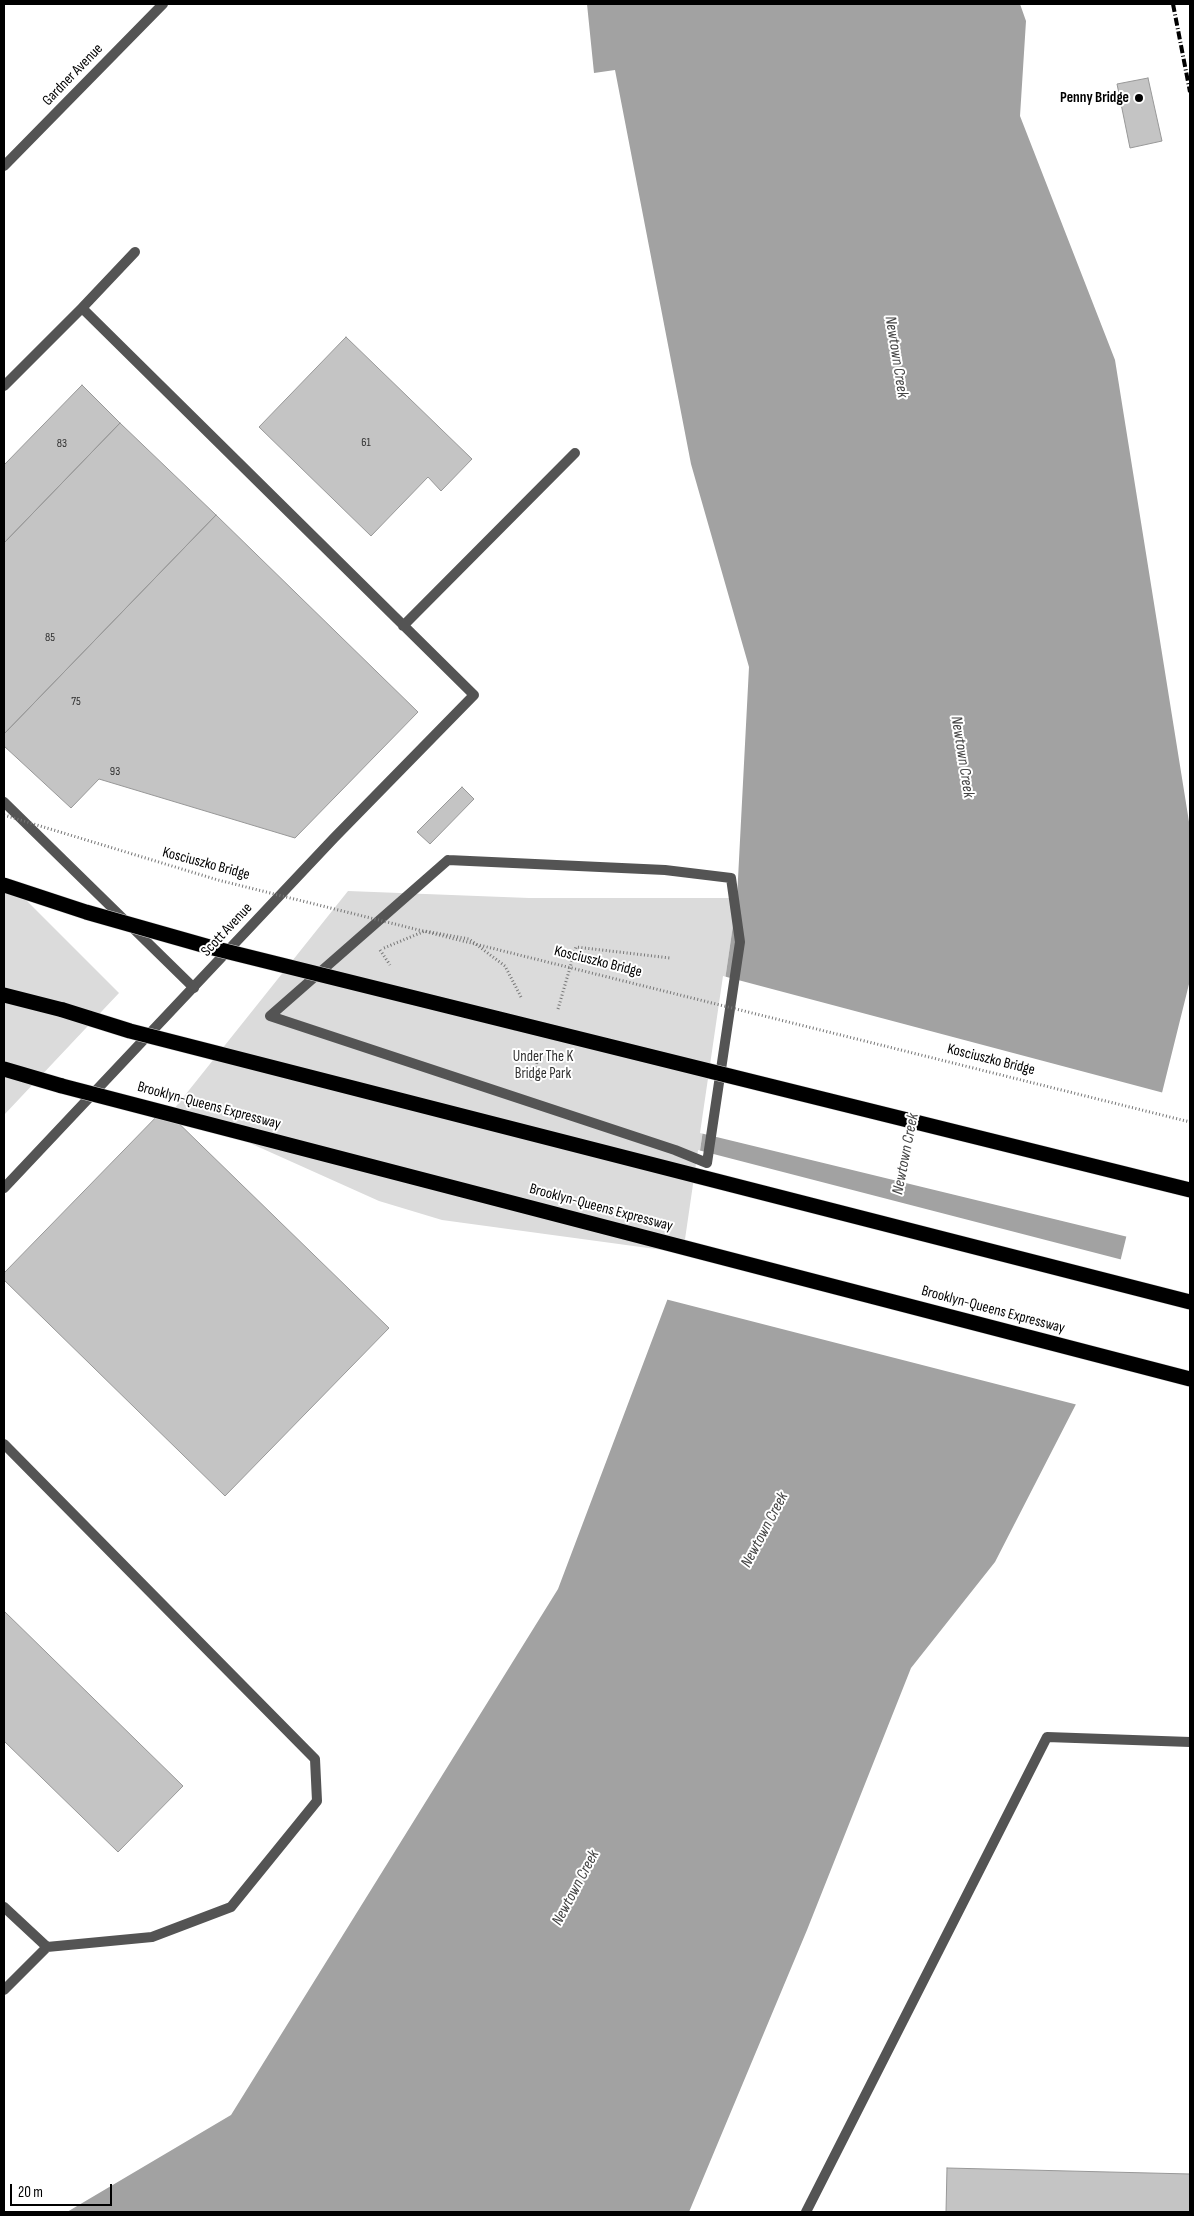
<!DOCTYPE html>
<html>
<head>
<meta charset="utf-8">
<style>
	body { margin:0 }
	#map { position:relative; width:1194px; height:2216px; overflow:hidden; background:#fff; font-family:"Sofia Sans Condensed",sans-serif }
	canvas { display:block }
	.frame { position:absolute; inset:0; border:5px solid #000; pointer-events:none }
	.scale { position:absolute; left:10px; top:2184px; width:102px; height:22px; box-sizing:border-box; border:2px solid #000; border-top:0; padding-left:6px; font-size:15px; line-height:18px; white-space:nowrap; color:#000; -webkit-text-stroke:4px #fff; paint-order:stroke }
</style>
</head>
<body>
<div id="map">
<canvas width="1194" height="2216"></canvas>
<div class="frame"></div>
<div class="scale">20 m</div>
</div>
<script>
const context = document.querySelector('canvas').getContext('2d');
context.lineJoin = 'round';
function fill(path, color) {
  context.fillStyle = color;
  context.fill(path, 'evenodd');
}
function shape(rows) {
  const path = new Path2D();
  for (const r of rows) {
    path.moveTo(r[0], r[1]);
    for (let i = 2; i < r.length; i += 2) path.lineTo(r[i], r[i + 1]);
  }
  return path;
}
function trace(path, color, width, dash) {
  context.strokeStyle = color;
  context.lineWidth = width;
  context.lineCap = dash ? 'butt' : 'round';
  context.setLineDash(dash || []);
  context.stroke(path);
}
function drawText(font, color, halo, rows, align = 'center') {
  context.font = font + ' "Sofia Sans Condensed",sans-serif';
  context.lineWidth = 4;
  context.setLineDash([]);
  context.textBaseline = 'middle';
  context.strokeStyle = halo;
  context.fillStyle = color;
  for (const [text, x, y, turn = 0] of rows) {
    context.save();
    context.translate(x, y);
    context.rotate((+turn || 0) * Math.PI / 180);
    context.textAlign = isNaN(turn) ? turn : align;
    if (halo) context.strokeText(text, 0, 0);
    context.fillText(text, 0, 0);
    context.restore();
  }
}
fill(shape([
	[4,878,119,993,4,1115],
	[348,891,529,898,737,898,685,1253,442,1220,379,1201,174,1109]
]), '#dbdbdb');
fill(shape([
	[587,4,1020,4,1026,21,1020,116,1115,360,1190,828,1190,980,1093,1371,995,1562,911,1668,807,1930,689,2212,67,2212,231,2115,558,1589,685,1253,737,898,749,667,691,464,615,70,594,73]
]), '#a2a2a2');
fill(shape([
	[723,976,1164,1093,1128,1237,700,1133],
	[698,1150,1123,1260,1095,1371,1078,1405,665,1299,683,1253]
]), '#fff');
const building = shape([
	[1148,78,1162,141,1130,148,1117,84,1148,78],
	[346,337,472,459,441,491,428,477,371,536,259,427,346,337],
	[82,385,120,423,4,543,4,465,82,385],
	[120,423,216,515,4,734,4,543,120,423],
	[216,515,418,712,295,838,99,779,71,808,4,746,4,734,216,515],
	[462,787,474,799,430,844,417,832,462,787],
	[164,1109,389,1328,225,1496,4,1280,4,1273,164,1109],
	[4,1611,183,1786,118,1852,4,1741,4,1611],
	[947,2168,1190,2174,1190,2212,946,2212,947,2168]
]);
fill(building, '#c4c4c4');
trace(building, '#989898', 1);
const highway = shape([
	[4,995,63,1010],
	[4,1069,62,1086]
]);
trace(highway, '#dbdbdb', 16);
trace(shape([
	[384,948,425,931,469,939,505,966,521,997],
	[380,950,390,965],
	[558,1009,576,947,670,958],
	[530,1080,540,1055]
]), '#767676', 3, [1, 2.5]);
trace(shape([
	[4,386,82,308],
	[403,626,575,453],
	[4,1188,334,838,474,695,82,308,135,252],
	[4,1444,315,1759,317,1801,231,1907,152,1937,47,1947],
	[4,1907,47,1947,4,1990],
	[806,2212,1047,1737,1190,1742]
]), '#545454', 10);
trace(shape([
	[4,166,163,4],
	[4,802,194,988],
	[448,860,665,870,731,878,740,942,707,1163,675,1150,270,1016,448,860]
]), '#545454', 10);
trace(highway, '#000', 15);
trace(shape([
	[1173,4,1190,92]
]), '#000', 4, [8, 2.5, 1, 2.5]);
const highwayBridge = shape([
	[4,885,86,912,213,948,1190,1190],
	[63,1010,130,1031,1190,1302],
	[62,1086,1190,1379]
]);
trace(highwayBridge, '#dbdbdb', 16, []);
trace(shape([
	[4,815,218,880,1190,1122]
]), '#767676', 3, [1, 2.5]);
trace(highwayBridge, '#000', 15);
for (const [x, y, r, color] of [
	[1139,98,5,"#000"]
]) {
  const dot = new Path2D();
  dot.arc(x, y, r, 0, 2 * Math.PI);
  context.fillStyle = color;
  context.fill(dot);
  trace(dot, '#fff', 2);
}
drawText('12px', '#313131', null, [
	["61",366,443],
	["83",62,444],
	["85",50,638],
	["75",76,702],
	["93",115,772]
]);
drawText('15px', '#000', '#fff', [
	["Gardner Avenue",73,75,-46],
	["Kosciuszko Bridge",206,864,15],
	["Scott Avenue",227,930,-47],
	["Kosciuszko Bridge",598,962,14],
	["Kosciuszko Bridge",991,1060,14],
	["Brooklyn-Queens Expressway",209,1106,15],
	["Brooklyn-Queens Expressway",601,1208,15],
	["Brooklyn-Queens Expressway",993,1310,15]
]);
drawText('bold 15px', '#000', '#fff', [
	["Penny Bridge",1129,98]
], 'right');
drawText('15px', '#323232', '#fff', [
	["Under The K",543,1057],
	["Bridge Park",543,1074]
]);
drawText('italic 16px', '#434343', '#fff', [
	["Newtown Creek",896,357,81],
	["Newtown Creek",962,757,81],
	["Newtown Creek",906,1154,-79],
	["Newtown Creek",765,1530,-62],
	["Newtown Creek",576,1888,-62]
]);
</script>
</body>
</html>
